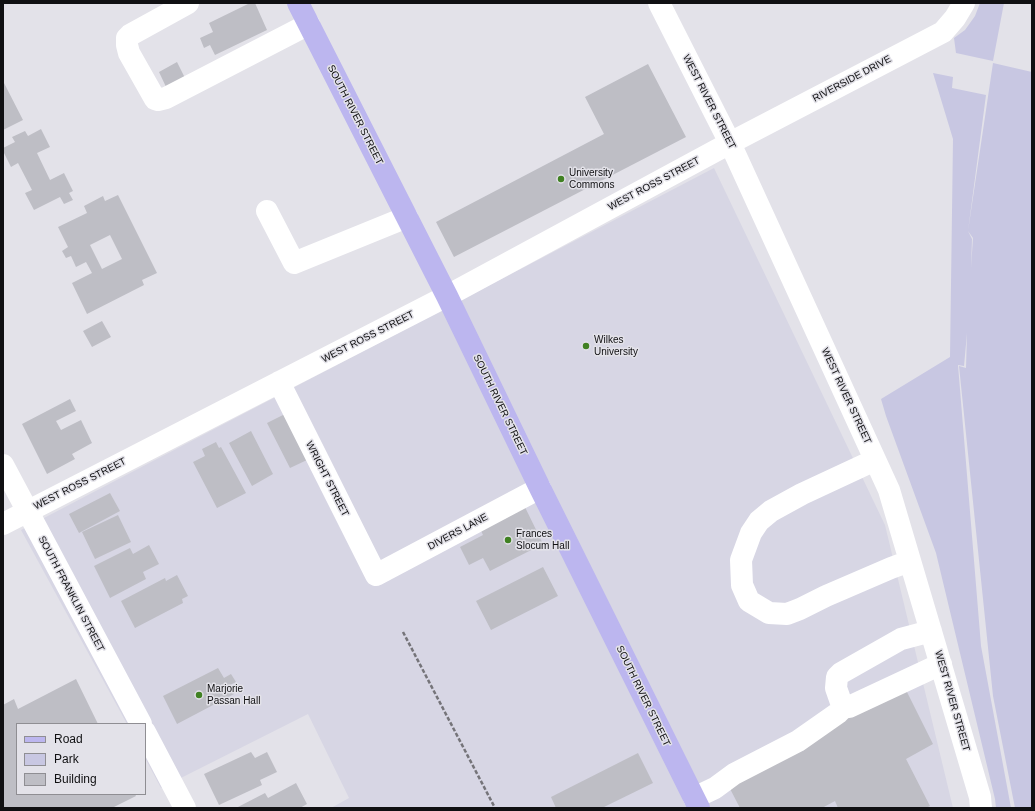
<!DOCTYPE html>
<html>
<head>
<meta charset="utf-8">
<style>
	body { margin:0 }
	#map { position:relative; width:1035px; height:811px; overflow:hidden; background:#e3e2e9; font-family:Helvetica,sans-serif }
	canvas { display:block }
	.frame { position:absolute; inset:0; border:4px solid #101012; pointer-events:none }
	.legend { position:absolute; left:16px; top:723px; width:130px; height:72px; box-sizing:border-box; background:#e3e2e9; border:1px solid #8f8e93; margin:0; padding:5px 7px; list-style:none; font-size:12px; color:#101012 }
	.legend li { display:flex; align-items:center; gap:8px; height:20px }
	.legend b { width:20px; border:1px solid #8f8e93 }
</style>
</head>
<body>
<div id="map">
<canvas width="1035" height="811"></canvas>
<div class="frame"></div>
<ul class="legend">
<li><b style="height:5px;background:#bcb6ef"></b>Road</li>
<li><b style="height:11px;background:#c8c7e2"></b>Park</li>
<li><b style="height:11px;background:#bebec5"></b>Building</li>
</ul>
</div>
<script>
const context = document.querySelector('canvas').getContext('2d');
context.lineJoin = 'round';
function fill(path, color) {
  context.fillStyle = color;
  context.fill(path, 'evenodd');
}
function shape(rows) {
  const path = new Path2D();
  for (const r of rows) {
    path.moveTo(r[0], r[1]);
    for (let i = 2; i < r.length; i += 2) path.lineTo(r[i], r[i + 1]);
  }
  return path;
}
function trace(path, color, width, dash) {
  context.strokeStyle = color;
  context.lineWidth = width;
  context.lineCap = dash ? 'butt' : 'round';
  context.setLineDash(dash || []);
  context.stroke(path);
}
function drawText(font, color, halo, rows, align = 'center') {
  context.font = font + ' Helvetica,sans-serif';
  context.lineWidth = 3;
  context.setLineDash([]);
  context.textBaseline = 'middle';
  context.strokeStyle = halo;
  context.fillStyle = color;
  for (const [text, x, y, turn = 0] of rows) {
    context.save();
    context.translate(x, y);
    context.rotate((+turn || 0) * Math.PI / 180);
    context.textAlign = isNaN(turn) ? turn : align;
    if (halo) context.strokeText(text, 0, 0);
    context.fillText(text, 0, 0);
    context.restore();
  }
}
fill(shape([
	[714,168,885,525,953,808,331,808,349,798,308,714,161,788,145,758,145,724,127,724,21,530]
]), '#d7d6e4');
fill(shape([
	[980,3,1004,3,993,61,956,53,954,38,965,30,975,16],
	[993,63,1032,72,1032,808,1015,808,993,696,959,366,966,368,967,333,964,366,958,365,981,646,1011,808,996,808,995,799,936,553,886,416,881,399,950,357,953,139,933,73,953,77,952,88,986,95,968,231,972,239,971,268,973,238,968,231]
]), '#c8c7e2');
fill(shape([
	[250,3,255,3,267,30,215,55,210,45,204,48,200,38,213,32,209,23],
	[177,62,186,80,167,89,159,72],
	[648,64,686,137,454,257,436,222,604,134,585,97],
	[3,81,23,120,3,130],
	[41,129,50,147,37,153,50,180,64,173,73,191,69,193,73,200,64,204,60,197,34,210,25,193,32,190,18,163,11,167,3,151,3,148,15,142,12,137,25,131,28,136],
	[118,195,157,273,142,280,144,285,87,314,72,283,92,273,86,262,76,267,71,256,66,258,62,251,68,247,58,227,87,213,84,206,103,196,105,201],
	[110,235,122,259,102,269,90,245],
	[102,321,111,337,92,347,83,331],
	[70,399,76,411,56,421,61,430,81,420,92,443,72,454,75,459,47,474,22,424],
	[287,413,307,460,290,468,267,423],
	[251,431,273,474,252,486,229,443],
	[216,442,219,448,221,447,246,493,217,508,193,462,205,456,202,449],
	[110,493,120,511,79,533,69,514],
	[522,501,543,544,490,571,483,558,469,565,460,547,483,535,478,524],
	[118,515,131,542,95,559,82,532],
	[149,545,159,564,143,572,146,579,110,598,94,566,130,548,133,554],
	[543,567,558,596,491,630,476,601],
	[177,575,188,596,182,599,183,603,135,628,121,601,165,578,166,581],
	[218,668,224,678,231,674,236,682,230,685,234,694,177,724,163,696],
	[76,679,98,724,17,724,17,794,135,794,136,796,112,808,3,808,3,705,14,699,18,709],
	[905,688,933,744,906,759,930,806,926,808,838,808,835,801,822,808,740,808,726,781],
	[251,752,255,758,267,752,277,772,260,780,262,785,219,805,204,774],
	[638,753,653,783,602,808,556,808,551,797],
	[296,783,307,804,300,808,236,808,265,793,268,798]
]), '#bebec5');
trace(shape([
	[403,632,495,808]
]), '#757479', 2.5, [4, 2]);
trace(shape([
	[188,3,130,35,127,38,127,45,129,53,155,99,158,100,166,98,309,24],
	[659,3,730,143,889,490,980,797,981,808],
	[267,211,294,263,407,217],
	[279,382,376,575,540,488],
	[875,460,802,494,771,511,759,521,751,533,741,560,742,585,749,601,769,613,787,614,800,609,826,596,891,568,910,561],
	[3,465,141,724],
	[3,524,447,296,730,143,943,32,955,18,964,3],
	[843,708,836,688,837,677,841,673,901,639,931,631],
	[145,732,185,808],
	[694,798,715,788,734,774,798,741,838,713,843,708,849,707,941,664]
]), '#fff', 22);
trace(shape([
	[298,3,447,296,540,488,699,808]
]), '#bcb6ef', 22);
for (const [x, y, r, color] of [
	[561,179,4,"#408122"],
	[586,346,4,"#408122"],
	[508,540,4,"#408122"],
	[199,695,4,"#408122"]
]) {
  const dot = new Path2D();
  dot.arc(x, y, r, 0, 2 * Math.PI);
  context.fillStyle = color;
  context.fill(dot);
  trace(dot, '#e3e2e9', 1.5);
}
drawText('10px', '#101012', '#e3e2e9', [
	["RIVERSIDE DRIVE",852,79,-28],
	["WEST RIVER STREET",709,102,63],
	["SOUTH RIVER STREET",355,115,63],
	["WEST ROSS STREET",654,184,-28],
	["WEST ROSS STREET",368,337,-27],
	["WEST RIVER STREET",846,396,65],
	["SOUTH RIVER STREET",500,405,64],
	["WRIGHT STREET",327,479,63],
	["WEST ROSS STREET",80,484,-27],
	["DIVERS LANE",458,532,-28],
	["SOUTH FRANKLIN STREET",71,594,62],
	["SOUTH RIVER STREET",643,696,64],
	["WEST RIVER STREET",952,701,74]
]);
drawText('10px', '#101012', '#e3e2e9', [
	["University",569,173],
	["Commons",569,185],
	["Wilkes",594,340],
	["University",594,352],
	["Frances",516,534],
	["Slocum Hall",516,546],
	["Marjorie",207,689],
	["Passan Hall",207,701]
], 'left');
</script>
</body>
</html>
